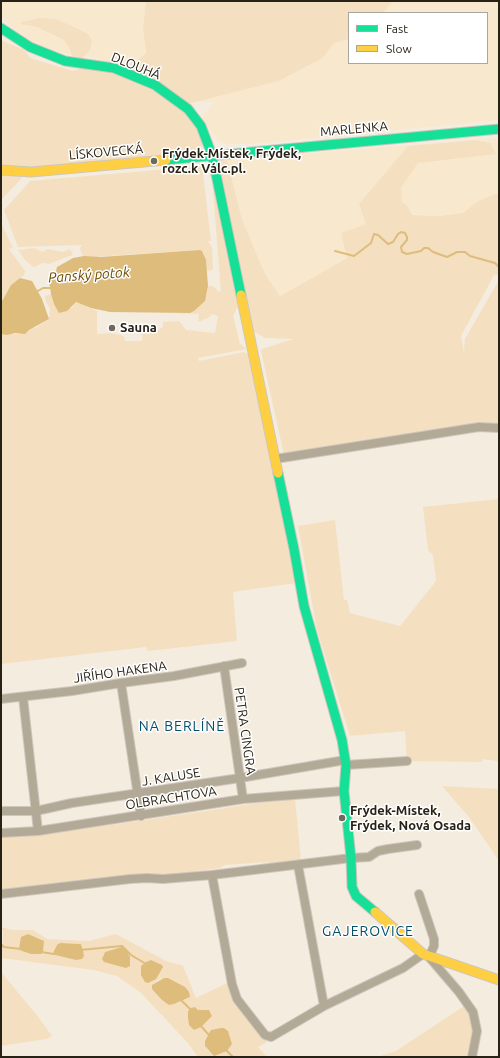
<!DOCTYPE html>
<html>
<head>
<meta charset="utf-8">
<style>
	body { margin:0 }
	#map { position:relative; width:500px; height:1058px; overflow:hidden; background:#f4ecdf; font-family:Ubuntu,sans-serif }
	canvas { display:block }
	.frame { position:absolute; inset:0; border:2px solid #282216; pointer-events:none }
	.legend { position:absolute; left:348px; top:12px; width:140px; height:52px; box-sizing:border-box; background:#fff; border:1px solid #a9a7a2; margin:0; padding:5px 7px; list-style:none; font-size:12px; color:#282216 }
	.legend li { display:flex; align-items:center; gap:8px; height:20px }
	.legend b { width:20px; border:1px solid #a9a7a2 }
</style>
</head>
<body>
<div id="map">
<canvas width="500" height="1058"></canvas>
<div class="frame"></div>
<ul class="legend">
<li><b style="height:5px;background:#16e098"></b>Fast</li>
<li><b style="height:5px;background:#ffcf43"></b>Slow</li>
</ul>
</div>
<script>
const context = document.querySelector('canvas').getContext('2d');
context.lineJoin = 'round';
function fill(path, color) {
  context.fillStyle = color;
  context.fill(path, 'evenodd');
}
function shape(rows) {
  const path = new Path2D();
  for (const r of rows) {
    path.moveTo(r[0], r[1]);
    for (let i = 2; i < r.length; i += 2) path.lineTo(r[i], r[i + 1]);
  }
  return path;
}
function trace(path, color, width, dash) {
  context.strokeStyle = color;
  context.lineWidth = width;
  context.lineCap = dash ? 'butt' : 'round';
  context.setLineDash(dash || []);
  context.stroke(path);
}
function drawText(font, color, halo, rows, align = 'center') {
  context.font = font + ' Ubuntu,sans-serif';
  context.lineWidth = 3;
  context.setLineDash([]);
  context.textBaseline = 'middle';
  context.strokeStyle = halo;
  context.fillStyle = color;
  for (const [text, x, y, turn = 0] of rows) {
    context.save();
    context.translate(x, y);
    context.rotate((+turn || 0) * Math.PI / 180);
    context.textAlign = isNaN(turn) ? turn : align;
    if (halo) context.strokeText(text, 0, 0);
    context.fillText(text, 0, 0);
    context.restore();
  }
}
fill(shape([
	[1,1,146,1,143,28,146,53,126,69,99,59,36,48,17,32,1,16],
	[393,1,499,1,499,120,253,144,225,144,218,141,202,118,205,113,213,103,216,102,191,102,279,81,323,58,334,43,349,39,349,63,487,63,487,13,383,13],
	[499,138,499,194,495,194,478,201,463,213,439,216,390,213,363,214,366,224,347,258,280,296,265,274,242,219,227,160]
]), '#f8e9ce');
fill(shape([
	[146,1,393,1,383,13,349,13,349,39,334,43,323,58,279,81,187,104,126,69,146,53,143,28],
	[39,18,56,19,87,33,92,40,91,47,89,51,82,59,72,56,69,47,64,40,37,27,20,24,22,22],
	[1,40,24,50,30,58,73,71,93,65,129,75,178,105,196,127,203,140,201,150,199,152,26,167,1,165],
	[476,140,490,143,496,154,418,163,401,187,402,202,408,207,412,215,439,216,463,213,478,201,495,194,499,194,499,275,494,275,461,336,464,353,465,339,499,280,499,425,491,423,477,423,284,455,261,351,262,349,293,339,265,338,253,331,219,173,220,161,227,160,242,219,265,274,280,296,347,258,341,233,366,224,359,204,408,146],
	[202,166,211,241,208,241,212,248,213,269,210,271,207,270,204,254,200,250,92,257,84,256,82,255,80,248,82,245,18,247,4,210,30,181],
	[1,175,21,176,21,179,1,200],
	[212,178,238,307,233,315,240,344,247,349,198,358,199,361,244,352,248,354,296,583,233,592,237,641,148,651,146,647,1,664,1,334,19,334,37,327,49,319,50,308,46,302,45,296,51,294,54,304,72,308,76,302,97,311,97,334,111,333,121,335,124,337,125,341,142,341,142,331,154,332,163,327,163,322,179,321,186,330,215,333,218,316,212,314,208,318,198,322,199,314,173,313,190,313,207,294,208,286,213,286,218,291,221,292],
	[1,223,13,248,9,249,25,271,24,275,11,285,1,303],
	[34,248,43,252,47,249,63,252,69,249,73,253,72,255,49,264,42,263,37,266,33,267,25,260,18,250],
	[499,499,499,765,497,761,482,759,482,762,407,761,405,731,350,736,317,630,298,526,335,520,344,600,347,600,350,613,400,626,436,581,433,555,428,550,423,507],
	[442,786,499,789,499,861,469,817],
	[295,799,301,860,269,864,268,862,225,865,220,868,191,872,190,874,1,892,1,837,76,830,213,810,256,803],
	[1,927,13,930,33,930,47,939,89,941,116,934,166,961,183,966,196,998,229,982,241,1008,267,1042,258,1047,267,1057,198,1057,187,1042,141,993,117,976,94,970,1,958,1,946,3,947,3,930,1,930],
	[60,943,81,944,82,945,84,956,76,960,55,955],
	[105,952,129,957,130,966,102,959],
	[168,978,174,982,190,997,174,1004,152,985,160,979],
	[195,1007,198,1010,209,1010,212,1016,194,1030,189,1025,188,1018],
	[228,1031,232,1044,209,1051,205,1046,205,1041],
	[1,972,39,1018,52,1036,46,1039,1,1046],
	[467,1004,476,1028,470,1057,377,1057,396,1051]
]), '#f4e0c0');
fill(shape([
	[200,250,202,251,206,260,208,286,205,301,194,311,190,313,110,312,91,308,76,302,67,311,59,313,54,304,51,294,49,281,55,275,57,267,73,258,84,256,101,257],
	[20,278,32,281,42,299,49,319,29,330,25,334,15,333,7,335,1,334,1,303,11,285],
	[28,934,44,941,43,952,41,954,31,954,22,951,19,949,21,937],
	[60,943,81,944,83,950,84,956,82,959,76,960,55,955,53,954,54,951,57,945],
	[122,947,126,949,130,957,130,966,126,968,104,962,102,959,105,952],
	[151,960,162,965,163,967,156,979,148,983,145,982,141,975,141,966,146,962],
	[164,978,168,978,185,987,189,992,190,997,174,1004,169,1005,162,1000,152,989,152,985],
	[195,1007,198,1010,209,1010,212,1016,201,1027,194,1030,189,1025,188,1018,188,1011,191,1008],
	[221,1028,224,1028,228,1031,232,1044,227,1051,214,1056,205,1046,205,1041,211,1030]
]), '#debc7c');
trace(shape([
	[335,251,354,256,371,243,374,234,378,235,388,244,393,242,398,234,401,232,405,233,407,237,407,240,401,247,402,252,407,254,421,251,424,248,428,248,433,252,447,257,457,252,465,252,470,256,495,263,499,267],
	[36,292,43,288,52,288],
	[1,944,4,947,21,949],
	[80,950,122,946,131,955,146,964],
	[41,952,54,954],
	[181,1000,192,1011],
	[200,1025,209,1035],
	[226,1050,233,1057],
	[498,1057,499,1055]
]), '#debc7c', 2);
const street = shape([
	[275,459,479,427,499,428],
	[224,666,243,799],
	[121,683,141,816],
	[23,697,38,831],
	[1,699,72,691,121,683,174,676,242,663],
	[346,765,407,761],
	[1,811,36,811,72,803,240,778,345,760],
	[1,833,38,831,243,799,344,791],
	[298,865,324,1006],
	[212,875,232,984,237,999,265,1035,271,1037,324,1006,403,968,423,954],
	[1,894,130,879,147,878,163,879,212,875,351,858,369,857,378,851,388,849,417,845],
	[419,894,434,939,434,946,429,957,459,992,473,1012,477,1031,472,1057]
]);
const fast = shape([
	[1,28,30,47,65,61,114,68,155,85,188,109,201,126,212,155,241,295],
	[166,160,499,129],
	[278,473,294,549,304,606,342,740,346,765,344,791,351,858,352,887,356,896,375,912]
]);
const slow = shape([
	[1,170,31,172,166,160],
	[241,295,278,473],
	[375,912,423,954,499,980]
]);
trace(street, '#cec7bc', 10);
trace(fast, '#cec7bc', 11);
trace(slow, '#cec7bc', 11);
trace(street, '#b3a997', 8);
trace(fast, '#16e098', 9);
trace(slow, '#ffcf43', 9);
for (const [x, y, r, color] of [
	[154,161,4,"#6f695c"],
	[112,328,4,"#6f695c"],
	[342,818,4,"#6f695c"]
]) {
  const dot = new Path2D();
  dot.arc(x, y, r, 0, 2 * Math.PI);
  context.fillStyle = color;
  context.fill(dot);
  trace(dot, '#fff', 1.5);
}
drawText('13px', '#282216', '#fff', [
	["DLOUHÁ",136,66,22],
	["MARLENKA",354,129,-5],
	["LÍSKOVECKÁ",106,152,-5],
	["JIŘÍHO HAKENA",120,672,-8],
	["PETRA CINGRA",245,731,82],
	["J. KALUSE",171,777,-9],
	["OLBRACHTOVA",171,798,-9]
]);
drawText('bold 13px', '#282216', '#fff', [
	["Frýdek-Místek, Frýdek,",162,154],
	["rozc.k Válc.pl.",162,169],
	["Sauna",120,328],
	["Frýdek-Místek,",350,811],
	["Frýdek, Nová Osada",350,826]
], 'left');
drawText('italic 14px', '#6a4b03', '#fff', [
	["Panský potok",89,275,-4]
]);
context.letterSpacing = '1px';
drawText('14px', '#024f6b', '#fff', [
	["NA BERLÍNĚ",182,726],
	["GAJEROVICE",368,931]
]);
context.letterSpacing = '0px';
</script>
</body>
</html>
